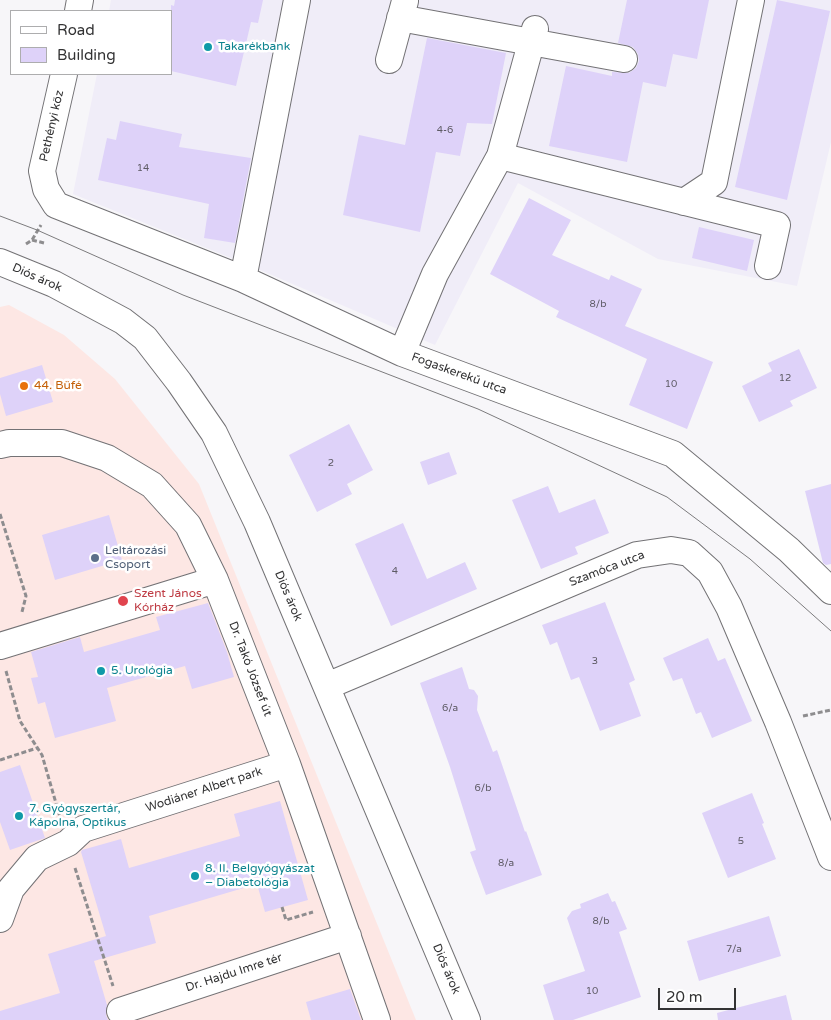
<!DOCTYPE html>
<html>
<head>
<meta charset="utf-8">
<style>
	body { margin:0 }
	#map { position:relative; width:831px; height:1020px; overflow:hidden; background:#f7f6f9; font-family:"Varela Round",sans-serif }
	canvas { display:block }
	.legend { position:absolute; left:10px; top:10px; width:162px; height:65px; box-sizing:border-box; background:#fff; border:1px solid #adadae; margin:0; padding:6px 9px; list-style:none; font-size:15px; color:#333334 }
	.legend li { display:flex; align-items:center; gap:10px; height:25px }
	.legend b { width:25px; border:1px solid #adadae }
	.scale { position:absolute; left:658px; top:988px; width:78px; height:22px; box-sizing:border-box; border:2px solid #333334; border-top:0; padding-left:6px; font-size:15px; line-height:18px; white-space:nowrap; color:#333334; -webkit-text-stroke:4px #fff; paint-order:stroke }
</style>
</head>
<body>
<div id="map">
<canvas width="831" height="1020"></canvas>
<ul class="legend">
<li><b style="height:6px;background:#fff"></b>Road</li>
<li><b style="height:14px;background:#ded2f9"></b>Building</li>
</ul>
<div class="scale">20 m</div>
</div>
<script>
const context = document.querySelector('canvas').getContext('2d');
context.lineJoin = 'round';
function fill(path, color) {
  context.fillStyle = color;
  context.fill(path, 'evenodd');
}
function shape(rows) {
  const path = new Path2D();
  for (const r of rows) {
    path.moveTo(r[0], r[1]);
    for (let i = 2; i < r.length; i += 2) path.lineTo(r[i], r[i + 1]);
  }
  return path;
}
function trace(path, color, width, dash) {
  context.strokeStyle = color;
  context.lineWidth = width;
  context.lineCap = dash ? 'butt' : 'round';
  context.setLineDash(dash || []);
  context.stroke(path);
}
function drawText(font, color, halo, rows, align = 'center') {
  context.font = font + ' "Varela Round",sans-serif';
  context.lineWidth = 5;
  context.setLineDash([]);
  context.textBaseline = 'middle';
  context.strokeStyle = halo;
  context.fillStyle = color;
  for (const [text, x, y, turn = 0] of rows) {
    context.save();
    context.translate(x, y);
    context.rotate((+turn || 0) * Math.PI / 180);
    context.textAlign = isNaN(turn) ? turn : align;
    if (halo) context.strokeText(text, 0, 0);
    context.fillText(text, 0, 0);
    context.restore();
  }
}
fill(shape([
	[111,0,831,0,831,142,797,286,658,259,518,183,435,345,246,264,73,194,97,74,171,74,171,11,109,11]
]), '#f0edf8');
fill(shape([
	[9,305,64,335,115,379,199,484,416,1020,0,1020,0,307]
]), '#fde7e4');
fill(shape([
	[175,0,263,0,258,23,251,22,236,86,171,71,171,5,174,6],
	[627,0,709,0,697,59,673,54,666,87,643,82,627,162,549,146,566,66,612,76,612,72,629,73,636,68,639,61,638,54,633,47,618,43],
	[777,0,830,11,787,200,735,187],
	[427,38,506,53,492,124,467,123,460,156,436,152,420,232,343,215,359,135,405,145],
	[120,121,182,134,179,147,251,158,235,243,204,238,209,204,98,180,107,138,116,140],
	[529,198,571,220,552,255,609,280,611,275,642,289,625,326,713,362,687,429,629,405,647,359,556,317,559,311,490,274],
	[699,227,754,240,747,271,692,258],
	[799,349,817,388,790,401,793,406,759,422,742,386,772,371,768,363],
	[42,365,53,402,6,416,0,394,0,378],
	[349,424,373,470,347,484,352,494,317,512,289,455],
	[449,452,457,474,428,485,420,462],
	[831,484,831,564,826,565,823,563,805,491],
	[548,486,559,513,595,499,609,533,575,547,578,554,541,569,512,500],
	[109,515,122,560,55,580,42,535],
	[403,523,427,579,465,562,477,589,391,626,355,544],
	[605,602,635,680,629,683,641,716,600,731,579,677,571,680,557,642,550,645,542,625],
	[208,603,227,652,234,677,192,689,185,666,107,688,116,721,55,738,45,702,38,704,31,678,38,677,31,652,80,637,84,652,160,630,156,617],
	[708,638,718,661,725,658,752,721,712,738,701,712,696,714,682,678,673,681,663,658],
	[462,667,469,689,474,690,478,696,477,710,493,752,497,750,525,832,526,831,542,875,486,895,470,852,476,850,450,767,420,683],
	[20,765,45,838,10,850,0,822,0,772],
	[752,793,764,823,762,824,776,859,728,878,702,813],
	[280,801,308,900,265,912,257,884,149,916,156,943,94,961,107,1005,106,1015,108,1020,0,1020,0,1011,60,993,48,954,106,936,81,852,82,850,121,839,129,868,240,836,234,814],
	[608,893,612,902,615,901,627,929,619,932,641,997,573,1020,554,1020,543,985,585,971,567,918,572,911,581,908,580,904],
	[769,916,781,956,699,981,687,941],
	[350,989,361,1020,311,1020,306,1002],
	[786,995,792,1020,718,1020,717,1013]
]), '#ded2f9');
const minor = shape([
	[78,11,80,0],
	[400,18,624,59],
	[389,60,405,1],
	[64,74,42,171,46,189,56,205,243,279,402,353,673,454,789,550,831,591],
	[500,156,777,225,768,266],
	[684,202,714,182,751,0],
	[0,262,54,284,123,321,145,338,179,382,214,433,257,522,467,1020],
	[243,279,297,0],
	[402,353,435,274,500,156,535,29],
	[0,445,9,443,62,443,107,458,152,485,188,525,215,580,287,764,377,1020],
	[0,646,215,580],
	[327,686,637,555,671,550,689,553,710,572,729,607,778,722,831,857],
	[0,919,11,889,37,858,68,843,83,829,287,764],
	[120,1011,348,936]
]);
trace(minor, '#737275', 28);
trace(shape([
	[32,240,44,243],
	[26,244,32,240,41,225],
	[0,514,26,596,22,612],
	[6,671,20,721,42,755,60,817],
	[803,716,831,710],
	[0,760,37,748],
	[75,868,113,986],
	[282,907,286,920,313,912]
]), '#8e8d8f', 3, [5, 2.5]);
trace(minor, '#fff', 26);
trace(shape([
	[0,216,37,230,183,295,478,409,667,497,750,559,831,631]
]), '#7c7b7d', 1);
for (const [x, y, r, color] of [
	[208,47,5,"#0f9aa8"],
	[24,386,5,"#e8710a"],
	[95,558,5,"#5c6f8a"],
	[123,601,6,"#e0444e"],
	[101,671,5,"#0f9aa8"],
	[19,816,5,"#0f9aa8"],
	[195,876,5,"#0f9aa8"]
]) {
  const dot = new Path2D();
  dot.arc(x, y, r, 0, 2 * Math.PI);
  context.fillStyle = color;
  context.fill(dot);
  trace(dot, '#fff', 2);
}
drawText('10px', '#5e5b65', null, [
	["4-6",445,130],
	["14",143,168],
	["8/b",598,304],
	["12",785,378],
	["10",671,384],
	["2",331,463],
	["4",395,571],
	["3",595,661],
	["6/a",450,708],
	["6/b",483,788],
	["5",741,841],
	["8/a",506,863],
	["8/b",601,921],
	["7/a",734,949],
	["10",592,991]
]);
drawText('12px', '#0d838f', '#fff', [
	["Takarékbank",218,47],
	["5. Urológia",111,671],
	["7. Gyógyszertár,",29,809],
	["Kápolna, Optikus",29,823],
	["8. II. Belgyógyászat",205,869],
	["– Diabetológia",205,883]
], 'left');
drawText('12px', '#333334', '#fff', [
	["Pethényi köz",52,126,-77],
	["Diós árok",37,278,24],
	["Fogaskerekű utca",459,374,20],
	["Szamóca utca",607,569,-21],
	["Diós árok",288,596,67],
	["Dr. Takó József út",250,669,69],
	["Wodiáner Albert park",204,790,-18],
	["Diós árok",446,969,67],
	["Dr. Hajdu Imre tér",234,973,-18]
]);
drawText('12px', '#c56008', '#fff', [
	["44. Büfé",34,386]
], 'left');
drawText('12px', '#4e5e75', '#fff', [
	["Leltározási",105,551],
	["Csoport",105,565]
], 'left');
drawText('12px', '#be3a42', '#fff', [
	["Szent János",134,594],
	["Kórház",134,608]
], 'left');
</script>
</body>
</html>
